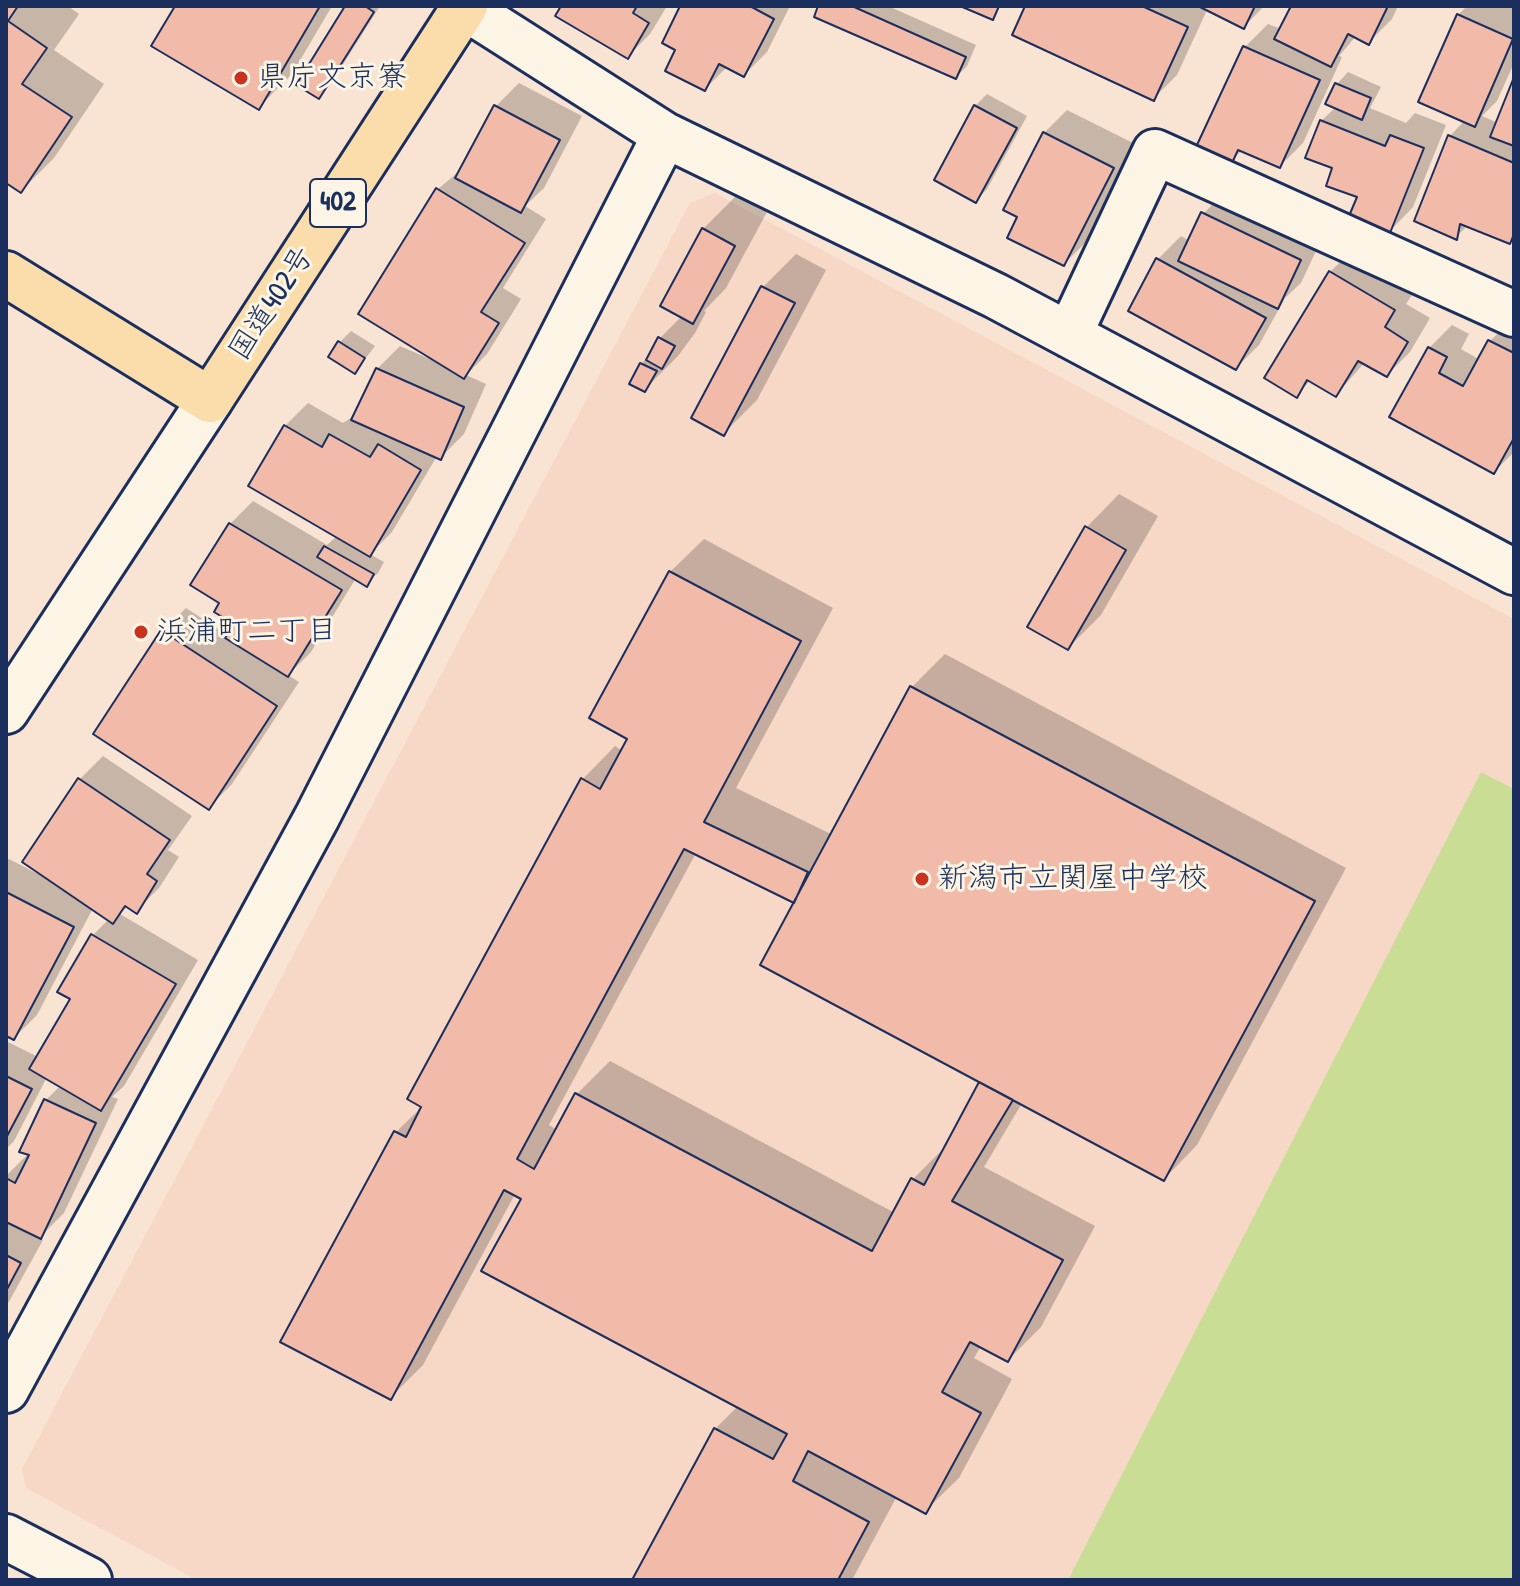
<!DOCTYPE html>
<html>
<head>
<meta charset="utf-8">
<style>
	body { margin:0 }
	#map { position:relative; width:1520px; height:1586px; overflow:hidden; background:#f9e3d3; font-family:"Patrick Hand",sans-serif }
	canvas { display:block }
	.frame { position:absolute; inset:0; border:8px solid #1b2f5e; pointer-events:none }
</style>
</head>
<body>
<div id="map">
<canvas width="1520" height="1586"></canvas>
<div class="frame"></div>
</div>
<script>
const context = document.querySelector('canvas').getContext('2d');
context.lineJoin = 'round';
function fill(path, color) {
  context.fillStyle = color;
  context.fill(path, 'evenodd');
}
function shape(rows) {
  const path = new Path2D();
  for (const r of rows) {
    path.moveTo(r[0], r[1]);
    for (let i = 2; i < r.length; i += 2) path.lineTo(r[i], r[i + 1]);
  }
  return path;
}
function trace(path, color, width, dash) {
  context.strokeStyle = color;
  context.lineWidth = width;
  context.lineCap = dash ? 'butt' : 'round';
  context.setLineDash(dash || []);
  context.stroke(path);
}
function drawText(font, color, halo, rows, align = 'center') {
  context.font = font + ' "Patrick Hand","Klee One",sans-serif';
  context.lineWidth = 6;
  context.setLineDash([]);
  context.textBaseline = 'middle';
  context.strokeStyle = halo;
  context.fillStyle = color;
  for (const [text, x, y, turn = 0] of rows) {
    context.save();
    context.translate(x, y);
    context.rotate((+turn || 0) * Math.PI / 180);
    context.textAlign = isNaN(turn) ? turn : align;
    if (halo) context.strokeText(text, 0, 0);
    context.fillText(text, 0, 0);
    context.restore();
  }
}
fill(shape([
	[715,193,1514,619,1514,1580,197,1580,26,1488,22,1469,690,203]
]), '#f7d7c6');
fill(shape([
	[1481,772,1514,789,1514,1580,1068,1580]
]), '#c9de94');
fill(shape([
	[6,6,68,6,79,14,54,50,104,84,54,158,21,191,6,181],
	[177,6,332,6,292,74,259,107],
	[348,6,380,6,330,85,318,96],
	[563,6,667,6,650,34,627,57],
	[683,6,790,6,767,52,744,75,728,66,705,89,678,49],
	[820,6,888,6,976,45,967,66,956,77],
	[1028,6,1264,6,1244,27,1207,10,1177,75,1154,98],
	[1293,6,1398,6,1392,19,1369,42,1356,36,1339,56,1342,57,1303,143,1280,166,1243,149,1232,160,1199,146,1245,47,1268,24,1281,29],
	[1467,6,1514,6,1514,63,1497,101,1482,116,1498,123,1514,83,1514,237,1509,242,1468,225,1456,237,1417,220,1450,136,1465,120,1458,15],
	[1348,72,1381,87,1370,108,1406,123,1415,113,1446,125,1413,207,1390,231,1335,167,1321,121,1336,107,1337,84],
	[519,83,582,116,544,188,525,206,546,219,503,288,521,299,487,354,466,375,486,384,464,434,441,457,437,456,392,532,370,554,384,562,378,573,366,584,356,578,311,652,288,675,299,682,232,784,209,807,96,734,163,631,186,608,229,636,237,624,222,602,193,584,230,524,253,501,327,545,337,536,285,426,308,403,343,423,357,414,377,369,400,346,432,360,438,189,463,168,496,106],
	[987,94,1027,116,987,189,976,201,975,106],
	[1067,110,1135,144,1087,241,1064,264,1020,216,1044,133],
	[1226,191,1323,236,1301,283,1285,298,1259,345,1236,368,1158,259,1181,236,1190,241,1203,214],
	[736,196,767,212,726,288,704,311,706,312,695,333,678,356,645,389,642,364,660,338,682,316,703,229],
	[1353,249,1417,287,1406,304,1430,318,1410,352,1387,375,1365,362,1336,395,1311,380,1296,395,1330,272],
	[796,254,826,270,757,400,724,433,763,287],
	[1514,318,1514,452,1494,472,1391,416,1429,348,1452,325,1469,334,1461,349,1480,360,1490,341],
	[351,331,375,346,355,372,339,343],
	[1119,494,1158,516,1101,615,1068,648,1086,528],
	[704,539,833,608,736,788,831,834,912,687,945,654,1346,868,1197,1145,1164,1179,1022,1103,984,1167,1095,1226,1041,1327,1008,1360,981,1346,974,1358,1012,1379,959,1478,925,1511,897,1496,852,1580,634,1580,715,1429,738,1406,515,1194,423,1365,390,1398,396,1132,423,1106,582,780,615,746,623,751,630,738,670,572],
	[696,853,796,902,982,1081,946,1146,913,1179,895,1213,610,1061,577,1094,557,1130,549,1125],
	[103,756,192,816,168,850,179,857,159,888,136,911,128,906,120,914,198,960,124,1086,112,1097,118,1099,64,1213,39,1238,43,1240,6,1307,6,1176,29,1153,46,1100,61,1085,47,1077,14,1141,6,1149,6,1041,38,1057,72,998,93,935,109,919,93,908,37,1015,14,1038,6,1034,6,862,9,859,38,874,24,861,80,779]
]), '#0003');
const building = shape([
	[6,6,18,6,8,21,47,48,22,84,72,117,21,193,6,183,6,6],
	[175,6,320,6,259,110,151,46,175,6],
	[345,6,365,6,374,12,319,99,296,85,345,6],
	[561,6,637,6,633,13,649,23,628,59,555,16,561,6],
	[680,6,750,6,774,19,744,77,719,64,705,91,665,71,675,50,662,43,680,6],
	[818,6,852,6,966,57,956,79,814,17,818,6],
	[960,6,999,6,993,20,960,6],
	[1025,6,1142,6,1188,27,1154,101,1012,35,1025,6],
	[1198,6,1255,6,1244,29,1198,6],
	[1291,6,1388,6,1369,45,1348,34,1331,67,1274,39,1291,6],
	[1457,14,1513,39,1475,127,1418,102,1457,14],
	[1243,46,1320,80,1280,168,1238,150,1232,163,1196,147,1243,46],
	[1514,77,1514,146,1490,137,1514,77],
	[1335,83,1371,98,1362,120,1325,104,1335,83],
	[494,105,560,140,521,213,455,178,494,105],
	[974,105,1017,128,976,203,934,180,974,105],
	[1320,120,1385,146,1390,135,1424,148,1390,233,1349,216,1357,197,1326,186,1332,168,1305,158,1320,120],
	[1043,132,1114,168,1064,266,1007,238,1017,217,1003,210,1043,132],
	[1448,135,1514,163,1514,234,1510,244,1460,224,1457,240,1414,221,1448,135],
	[436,188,525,243,481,312,499,323,464,379,358,314,436,188],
	[1201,212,1301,260,1278,309,1178,261,1201,212],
	[702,228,735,246,693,324,660,306,702,228],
	[1156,258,1266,318,1236,370,1128,311,1156,258],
	[1329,271,1395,310,1385,327,1408,342,1387,377,1358,361,1336,397,1307,380,1297,398,1264,378,1329,271],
	[761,286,795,303,724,436,691,418,761,286],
	[658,337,675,346,662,369,646,360,658,337],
	[1488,340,1514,353,1514,438,1494,474,1389,417,1428,347,1447,357,1439,373,1463,386,1488,340],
	[338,341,365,358,355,374,328,357,338,341],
	[640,363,657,371,645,392,629,384,640,363],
	[376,368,464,407,441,460,351,420,376,368],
	[284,425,322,447,329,434,370,457,378,444,421,470,370,557,248,486,284,425],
	[229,523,342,590,288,677,225,638,234,624,214,612,219,603,190,585,229,523],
	[1085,526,1126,550,1068,650,1027,627,1085,526],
	[324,546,374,574,367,587,317,557,324,546],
	[669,571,801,641,704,822,808,872,794,903,684,849,517,1159,534,1169,575,1093,872,1251,911,1178,924,1185,979,1082,1013,1100,952,1201,1063,1260,1008,1362,970,1342,942,1392,981,1413,926,1514,808,1451,793,1481,869,1522,838,1580,632,1580,714,1428,773,1459,787,1434,481,1271,521,1199,504,1190,391,1400,280,1342,394,1131,406,1137,421,1107,407,1099,581,778,600,789,627,739,589,718,669,571],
	[161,630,277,706,209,810,93,734,161,630],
	[910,686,1315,901,1164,1181,760,965,910,686],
	[78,778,170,840,147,874,157,881,137,914,125,906,113,924,22,862,78,778],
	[6,892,74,927,14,1040,6,1036,6,892],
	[91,934,176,984,101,1111,29,1069,70,999,57,992,91,934],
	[6,1076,32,1089,6,1138,6,1076],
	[44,1099,96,1123,41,1239,6,1222,6,1178,15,1183,29,1155,19,1152,44,1099],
	[6,1255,21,1263,6,1291,6,1255]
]);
fill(building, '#f2baa8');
trace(building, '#1b2f5e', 2);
const street = shape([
	[464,7,665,135,996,296,1514,572],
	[1069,335,1155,152,1514,314],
	[6,1390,317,817,665,135],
	[6,1537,89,1580]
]);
const secondary = shape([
	[6,711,210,400]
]);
const highway = shape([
	[6,274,210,400,465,6]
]);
trace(street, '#1b2f5e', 50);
trace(secondary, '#1b2f5e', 50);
trace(highway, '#1b2f5e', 50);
trace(street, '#fcf5e5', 44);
trace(secondary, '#fcf5e5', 44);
trace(highway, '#fbddab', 44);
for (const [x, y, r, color] of [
	[241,78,8,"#c8321e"],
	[141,632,8,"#c8321e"],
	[922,879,8,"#c8321e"]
]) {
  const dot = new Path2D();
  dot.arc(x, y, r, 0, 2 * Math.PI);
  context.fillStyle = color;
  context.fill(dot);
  trace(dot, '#fcf5e5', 3);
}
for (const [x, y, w] of [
	[338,203,56]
]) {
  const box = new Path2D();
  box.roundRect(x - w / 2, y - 24, w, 48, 6);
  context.fillStyle = '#fcf5e5';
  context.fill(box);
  trace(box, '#1b2f5e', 2);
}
drawText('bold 28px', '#1b2f5e', null, [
	["402",338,203]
]);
drawText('30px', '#1b2f5e', '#fcf5e5', [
	["県庁文京寮",257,78],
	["浜浦町二丁目",157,632],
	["新潟市立関屋中学校",938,879]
], 'left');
drawText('30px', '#1b2f5e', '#fcf5e5', [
	["国道402号",272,304,-57]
]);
</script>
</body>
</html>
